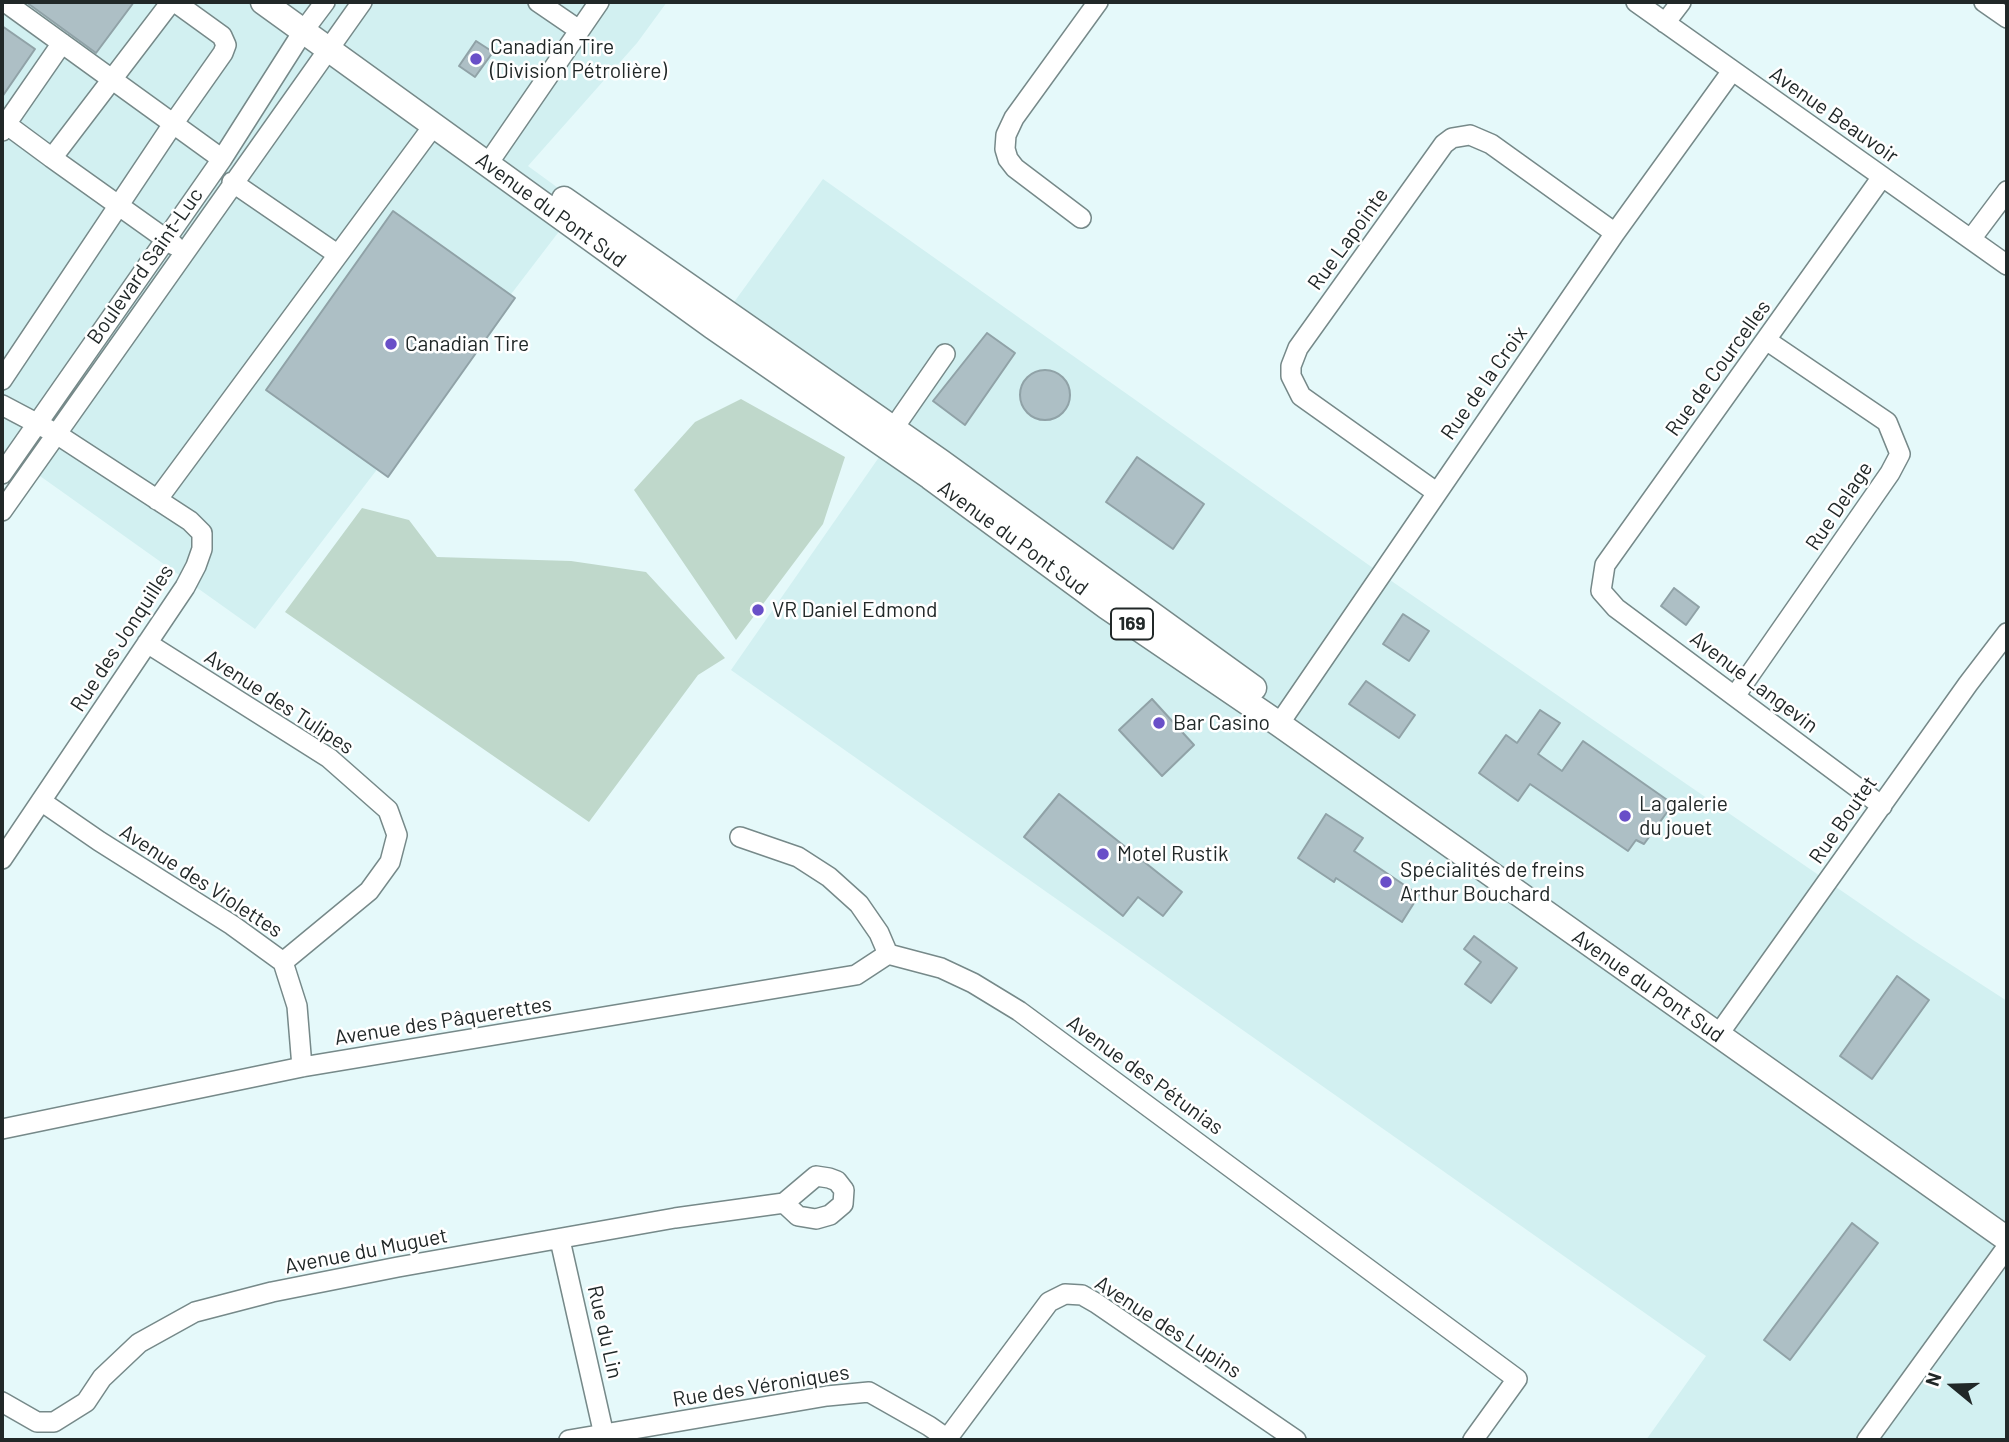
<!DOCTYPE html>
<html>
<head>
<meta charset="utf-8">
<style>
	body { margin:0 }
	#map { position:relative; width:2009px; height:1442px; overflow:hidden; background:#e5f9fa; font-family:Barlow,sans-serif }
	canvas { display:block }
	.frame { position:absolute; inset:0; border:4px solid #212828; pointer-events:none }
	.north { position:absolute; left:1918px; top:1351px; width:70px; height:70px; -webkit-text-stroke:5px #fff; paint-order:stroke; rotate:289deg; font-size:19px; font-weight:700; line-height:28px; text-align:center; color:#212828 }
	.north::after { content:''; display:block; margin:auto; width:24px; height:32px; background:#212828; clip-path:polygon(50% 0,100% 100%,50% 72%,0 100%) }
</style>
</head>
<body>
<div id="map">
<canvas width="2009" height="1442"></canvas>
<div class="frame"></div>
<div class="north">N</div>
</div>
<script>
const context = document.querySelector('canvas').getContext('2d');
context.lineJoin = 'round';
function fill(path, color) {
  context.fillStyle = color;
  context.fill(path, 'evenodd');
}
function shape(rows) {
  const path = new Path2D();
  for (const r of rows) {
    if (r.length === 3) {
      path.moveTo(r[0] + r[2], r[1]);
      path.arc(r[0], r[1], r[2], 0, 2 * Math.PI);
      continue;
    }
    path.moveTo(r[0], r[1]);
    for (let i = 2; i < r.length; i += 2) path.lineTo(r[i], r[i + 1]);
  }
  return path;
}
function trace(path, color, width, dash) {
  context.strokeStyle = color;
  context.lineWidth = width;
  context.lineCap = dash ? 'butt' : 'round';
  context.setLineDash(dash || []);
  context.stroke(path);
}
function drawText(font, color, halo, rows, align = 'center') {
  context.font = font + ' Barlow,sans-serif';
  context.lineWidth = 5;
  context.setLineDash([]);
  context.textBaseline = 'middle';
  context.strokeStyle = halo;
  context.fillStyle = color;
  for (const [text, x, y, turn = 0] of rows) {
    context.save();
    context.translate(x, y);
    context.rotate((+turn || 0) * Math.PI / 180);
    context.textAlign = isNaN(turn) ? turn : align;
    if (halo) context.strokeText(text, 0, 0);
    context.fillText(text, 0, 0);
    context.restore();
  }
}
fill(shape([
	[2,2,667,2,637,43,528,166,580,204,255,629,2,449],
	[823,179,1390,580,1913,940,2007,1001,2007,1440,1646,1440,1706,1356,731,670,900,427,732,305]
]), '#d2f0f1');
fill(shape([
	[741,399,845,457,823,524,736,640,634,490,695,422],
	[362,508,409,520,437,557,571,561,646,572,725,658,698,675,589,822,285,612]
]), '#bfd8cb');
const building = shape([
	[26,2,134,2,96,53,26,2],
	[2,26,35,49,2,97,2,26],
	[476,41,493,52,475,77,459,66,476,41],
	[393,211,515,298,388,477,266,390,393,211],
	[987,333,1015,353,965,425,933,401,987,333],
	[1045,395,25],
	[1137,457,1204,504,1173,549,1106,502,1137,457],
	[1674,588,1699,607,1686,625,1661,606,1674,588],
	[1403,614,1429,631,1409,661,1383,644,1403,614],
	[1366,681,1415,715,1399,738,1349,704,1366,681],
	[1152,699,1194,745,1162,776,1119,730,1152,699],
	[1540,710,1560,723,1538,754,1562,771,1583,741,1673,804,1644,844,1636,840,1628,851,1530,784,1518,801,1479,773,1506,735,1517,743,1540,710],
	[1059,794,1182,892,1163,916,1138,897,1123,916,1024,837,1059,794],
	[1326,814,1363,838,1354,851,1419,895,1402,922,1336,878,1334,882,1298,858,1326,814],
	[1474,936,1517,968,1491,1003,1465,984,1481,962,1464,949,1474,936],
	[1897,976,1929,1000,1872,1079,1840,1056,1897,976],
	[1852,1223,1878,1243,1790,1360,1764,1340,1852,1223]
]);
fill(building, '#adbfc5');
trace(building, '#90a2a7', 2);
const minor = shape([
	[5,2,222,159],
	[171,2,52,158,174,245],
	[538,2,579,30],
	[1636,2,2007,265],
	[1984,2,2007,18],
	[1665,23,1681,2],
	[6,124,62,43],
	[2,131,6,124,52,158],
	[487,165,599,2],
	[1882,177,1605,565,1601,591,1616,608,1882,806],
	[232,182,337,254],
	[1081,218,1015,168,1008,159,1005,149,1006,135,1014,118,1098,2],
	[1971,239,2007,191],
	[2,380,173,124,223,53,226,45,222,36,175,2],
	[2,405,55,433,190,521,202,533,202,549,196,566,185,587,2,859],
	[893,429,945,354],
	[2,474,222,159,304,30,325,2],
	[1436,492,1301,396,1291,376,1291,366,1298,348,1444,144,1452,138,1470,135,1491,144,1615,233],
	[157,500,434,125],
	[2,511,362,2],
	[147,643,329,758,388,810,397,835,390,862,369,891,283,962],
	[1735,696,1890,473,1900,454,1887,422,1766,340],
	[1279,724,1615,233,1732,71],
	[41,801,99,841,232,925,283,962,297,1006,302,1067],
	[740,837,798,857,829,877,859,904,879,933,888,954,941,968,973,983,1019,1011,1517,1379,1473,1440],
	[1718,1035,1968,684,2007,633],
	[2,1129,302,1067,856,975,888,954],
	[560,1240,604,1435],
	[2,1402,37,1422,54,1422,86,1402,102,1378,139,1343,195,1312,272,1292,398,1267,675,1218,784,1203,816,1176,829,1178,837,1181,844,1190,843,1204,830,1215,816,1219,798,1216,784,1203],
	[947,1439,1049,1302,1065,1294,1082,1295,1096,1303,1296,1440],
	[569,1440,827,1396,869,1392,929,1426,949,1440],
	[1867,1440,2007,1247]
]);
const major = shape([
	[263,2,713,327,930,477,1107,607,1279,724,2007,1239],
	[564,199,940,461,1254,688]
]);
trace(minor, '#768989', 22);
trace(major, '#768989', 27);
trace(minor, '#fff', 19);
trace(major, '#fff', 24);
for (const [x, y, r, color] of [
	[476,59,7,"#694fc8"],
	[391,344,7,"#694fc8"],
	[758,610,7,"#694fc8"],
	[1159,723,7,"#694fc8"],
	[1625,816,7,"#694fc8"],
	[1103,854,7,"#694fc8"],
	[1386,882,7,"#694fc8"]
]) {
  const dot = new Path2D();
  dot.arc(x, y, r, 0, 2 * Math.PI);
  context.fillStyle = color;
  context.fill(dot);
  trace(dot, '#fff', 2.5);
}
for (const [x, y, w] of [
	[1132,624,42]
]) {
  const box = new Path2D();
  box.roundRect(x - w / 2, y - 15.5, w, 31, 5);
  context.fillStyle = '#fff';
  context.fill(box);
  trace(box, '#212828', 2);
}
drawText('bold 19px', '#212828', null, [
	["169",1132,624]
]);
drawText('21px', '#212828', '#fff', [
	["Canadian Tire",490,47],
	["(Division Pétrolière)",490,71],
	["Canadian Tire",405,344],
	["VR Daniel Edmond",772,610],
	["Bar Casino",1173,723],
	["La galerie",1639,804],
	["du jouet",1639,828],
	["Motel Rustik",1117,854],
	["Spécialités de freins",1400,870],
	["Arthur Bouchard",1400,894]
], 'left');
drawText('21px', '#212828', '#fff', [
	["Avenue Beauvoir",1834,115,35],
	["Avenue du Pont Sud",551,210,36],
	["Rue Lapointe",1348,239,-54],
	["Boulevard Saint-Luc",145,266,-55],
	["Rue de Courcelles",1718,368,-54],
	["Rue de la Croix",1484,383,-55],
	["Rue Delage",1839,506,-56],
	["Avenue du Pont Sud",1013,538,36],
	["Rue des Jonquilles",122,638,-57],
	["Avenue Langevin",1754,682,37],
	["Avenue des Tulipes",279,702,33],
	["Rue Boutet",1843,820,-55],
	["Avenue des Violettes",201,881,33],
	["Avenue du Pont Sud",1648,986,35],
	["Avenue des Pâquerettes",443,1021,-9],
	["Avenue des Pétunias",1145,1075,36],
	["Avenue du Muguet",366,1251,-11],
	["Avenue des Lupins",1168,1327,33],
	["Rue du Lin",605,1332,77],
	["Rue des Véroniques",761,1386,-9]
]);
</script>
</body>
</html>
